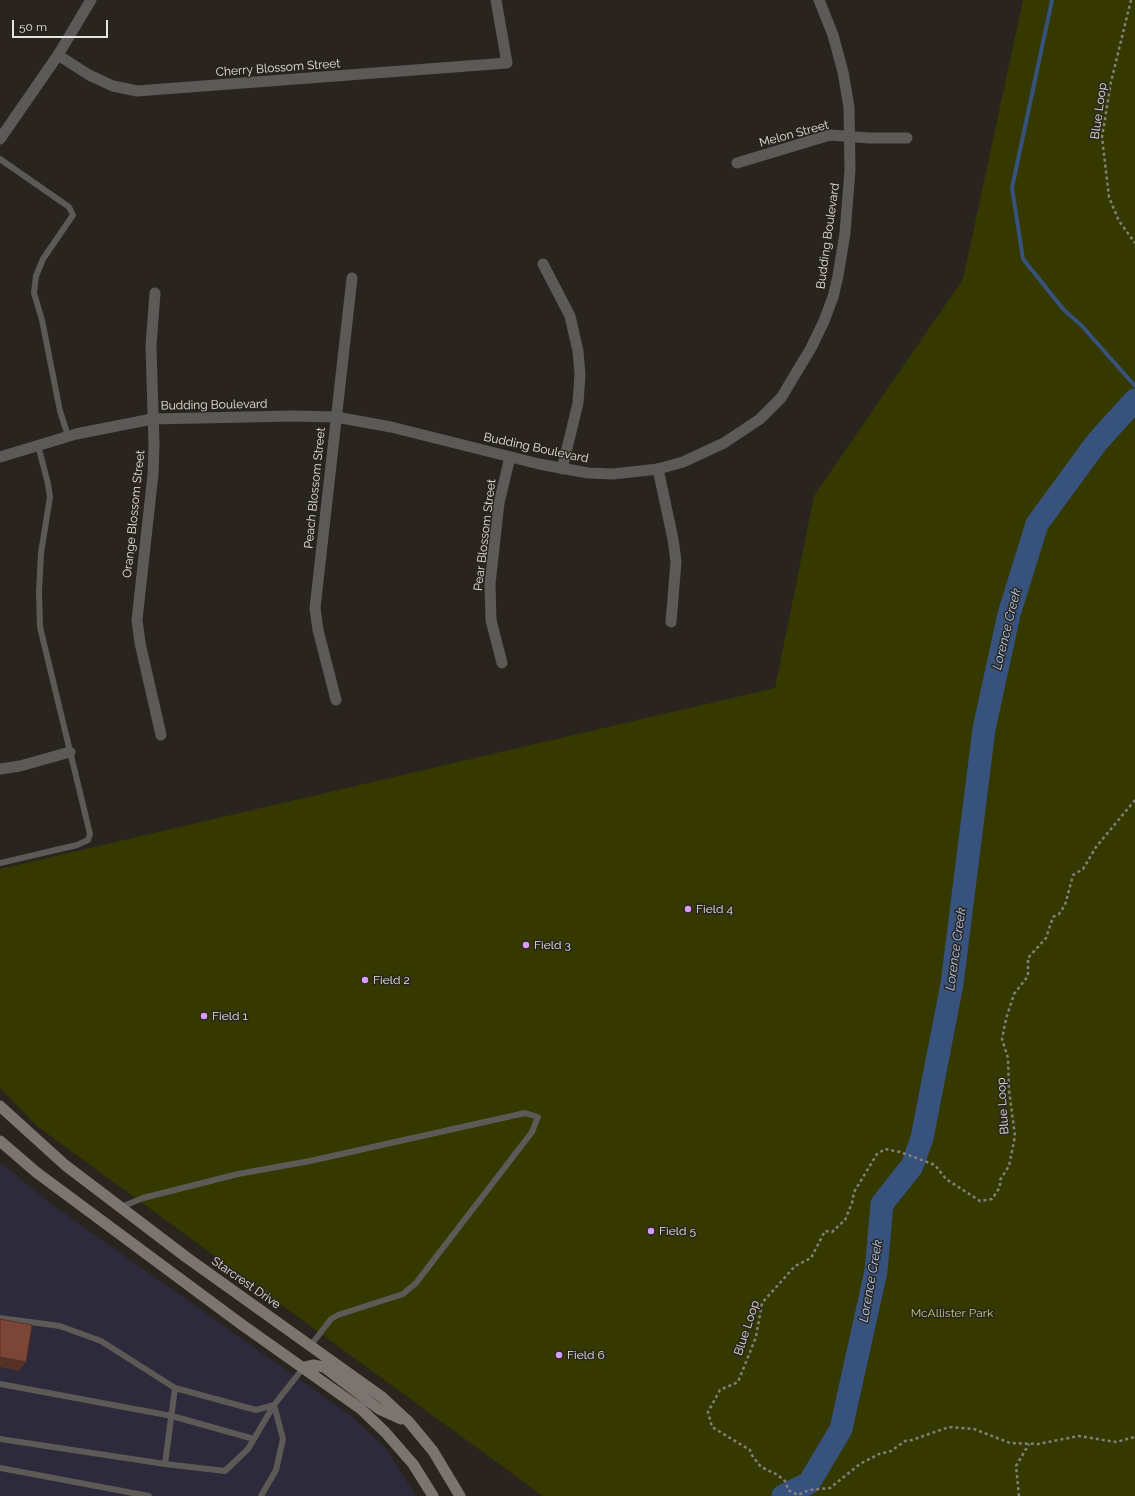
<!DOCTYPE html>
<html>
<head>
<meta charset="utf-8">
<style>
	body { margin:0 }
	#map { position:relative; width:1135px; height:1496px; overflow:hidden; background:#2a241f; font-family:Raleway,sans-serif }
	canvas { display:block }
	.scale { position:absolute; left:12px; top:20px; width:96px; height:18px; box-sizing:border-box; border:2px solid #e7e3df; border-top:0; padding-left:5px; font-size:12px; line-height:14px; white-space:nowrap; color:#e7e3df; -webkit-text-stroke:3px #2a241f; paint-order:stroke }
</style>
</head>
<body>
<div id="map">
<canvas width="1135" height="1496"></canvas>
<div class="scale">50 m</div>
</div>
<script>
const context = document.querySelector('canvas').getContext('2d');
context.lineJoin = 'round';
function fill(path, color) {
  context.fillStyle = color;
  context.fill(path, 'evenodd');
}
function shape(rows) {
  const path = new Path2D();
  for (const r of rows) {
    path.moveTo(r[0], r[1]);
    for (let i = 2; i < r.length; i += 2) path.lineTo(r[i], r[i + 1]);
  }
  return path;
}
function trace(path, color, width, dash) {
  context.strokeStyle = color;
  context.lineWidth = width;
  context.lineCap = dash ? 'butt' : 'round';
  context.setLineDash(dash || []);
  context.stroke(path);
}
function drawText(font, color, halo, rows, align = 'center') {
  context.font = font + ' Raleway,sans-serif';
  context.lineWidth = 3;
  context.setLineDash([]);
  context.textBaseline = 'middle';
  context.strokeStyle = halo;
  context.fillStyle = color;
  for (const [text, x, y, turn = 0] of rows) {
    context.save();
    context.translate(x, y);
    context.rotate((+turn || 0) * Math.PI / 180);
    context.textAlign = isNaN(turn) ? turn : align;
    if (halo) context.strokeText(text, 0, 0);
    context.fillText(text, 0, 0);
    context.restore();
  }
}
fill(shape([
	[0,1162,54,1206,350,1415,385,1447,416,1496,0,1496]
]), '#2c2a3b');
fill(shape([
	[1023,0,1135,0,1135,1496,543,1496,37,1126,0,1088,0,869,775,688,814,496,963,279]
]), '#353900');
trace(shape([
	[1052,0,1012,188,1023,259,1064,310,1082,326,1135,386]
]), '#37527c', 4);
trace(shape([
	[783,1496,809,1483,841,1429,876,1271,882,1204,912,1166,922,1138,952,984,984,729,1009,614,1037,524,1097,442,1135,400]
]), '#37527c', 23);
trace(shape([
	[1131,0,1111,82,1102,137,1109,197,1119,221,1135,243],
	[1135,800,1096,847,1083,869,1073,875,1065,905,1059,914,1053,917,1046,938,1028,958,1028,976,1014,994,1006,1019,1002,1039,1008,1058,1009,1090,1015,1136,1009,1166,1000,1180,1000,1187,992,1199,980,1201,946,1179,935,1165,900,1152,885,1149,877,1154,854,1192,852,1203,845,1220,832,1232,825,1231,811,1258,795,1266,762,1303,756,1337,738,1382,720,1390,708,1412,712,1427,750,1450,751,1454,761,1467,778,1475,786,1482,788,1490,798,1495,809,1490,830,1488,860,1464,879,1454,891,1451,905,1441,912,1440,949,1427,974,1429,1010,1443,1038,1444,1079,1436,1116,1442,1135,1437],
	[1019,1496,1016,1466,1029,1444]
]), '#847f7b', 2.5, [3, 3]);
trace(shape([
	[0,159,69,207,73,215,43,259,36,276,34,293,42,320,60,411,68,436],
	[0,863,77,845,88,840,90,834,40,627,39,592,41,553,50,497,48,484,38,445],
	[121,1207,143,1198,238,1174,310,1161,525,1113,538,1117,532,1132,416,1283,403,1294,338,1315,331,1319,311,1345],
	[0,1318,60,1326,101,1341,175,1388,256,1410,274,1405,304,1367],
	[0,1384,172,1416,254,1439],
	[0,1439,165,1464,175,1388],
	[165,1464,225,1471,248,1449,274,1405],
	[0,1468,149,1496],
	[261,1496,276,1470,283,1439,274,1405]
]), '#5c5957', 6);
trace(shape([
	[58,55,89,75,113,86,137,91,507,63,496,0],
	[0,139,58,55,91,0],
	[737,163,830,135,869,138,907,138],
	[543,264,570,316,578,351,580,375,578,403,562,469],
	[155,293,151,346,154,445,153,474,137,620,140,643,161,735],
	[658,469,673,539,676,562,671,622],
	[502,663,491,620,490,584,499,503,510,457],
	[336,700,318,630,315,608,352,278],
	[0,769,20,766,70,752]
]), '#5c5957', 11);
trace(shape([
	[0,457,76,434,152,419,292,416,336,417,391,427,539,464,588,473,613,474,658,469,683,462,724,443,760,419,781,398,811,348,824,321,833,297,838,276,845,233,850,170,849,107,843,72,833,35,819,0]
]), '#5c5957', 11);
trace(shape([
	[0,1106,65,1165,186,1257,382,1397,409,1422,433,1451,460,1496],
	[0,1141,36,1172,241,1324,361,1409,385,1432,413,1464,433,1496],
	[304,1367,313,1365,324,1367,379,1409,401,1419]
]), '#7b7572', 11);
fill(shape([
	[0,1357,26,1362,19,1371,0,1367]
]), '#563126');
const building = shape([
	[0,1319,32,1325,26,1362,0,1357,0,1319]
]);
fill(building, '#7b4637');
trace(building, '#563126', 1);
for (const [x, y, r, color] of [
	[688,909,4,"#d99af8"],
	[526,945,4,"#d99af8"],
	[365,980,4,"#d99af8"],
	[204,1016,4,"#d99af8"],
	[651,1231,4,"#d99af8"],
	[559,1355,4,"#d99af8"]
]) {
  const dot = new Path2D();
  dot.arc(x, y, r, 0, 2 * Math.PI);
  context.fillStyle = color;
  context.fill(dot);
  trace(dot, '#2a241f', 1.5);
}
drawText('12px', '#e7e3df', '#2a241f', [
	["Cherry Blossom Street",278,68,-4],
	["Blue Loop",1099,111,-82],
	["Melon Street",794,134,-15],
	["Budding Boulevard",828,236,-82],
	["Budding Boulevard",214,405,-1],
	["Budding Boulevard",536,448,12],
	["Peach Blossom Street",315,488,-84],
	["Orange Blossom Street",134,514,-84],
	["Pear Blossom Street",485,535,-83],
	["Blue Loop",1003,1106,-94],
	["Starcrest Drive",246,1283,35],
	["Blue Loop",747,1328,-72]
]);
drawText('12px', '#e7e3df', '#2a241f', [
	["Field 4",696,909],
	["Field 3",534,945],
	["Field 2",373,980],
	["Field 1",212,1016],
	["Field 5",659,1231],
	["Field 6",567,1355]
], 'left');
drawText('12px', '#bfc976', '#2a241f', [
	["McAllister Park",952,1313]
]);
drawText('italic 13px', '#b4cff7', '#2a241f', [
	["Lorence Creek",1007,629,-76],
	["Lorence Creek",956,949,-82],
	["Lorence Creek",871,1281,-80]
]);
</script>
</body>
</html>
